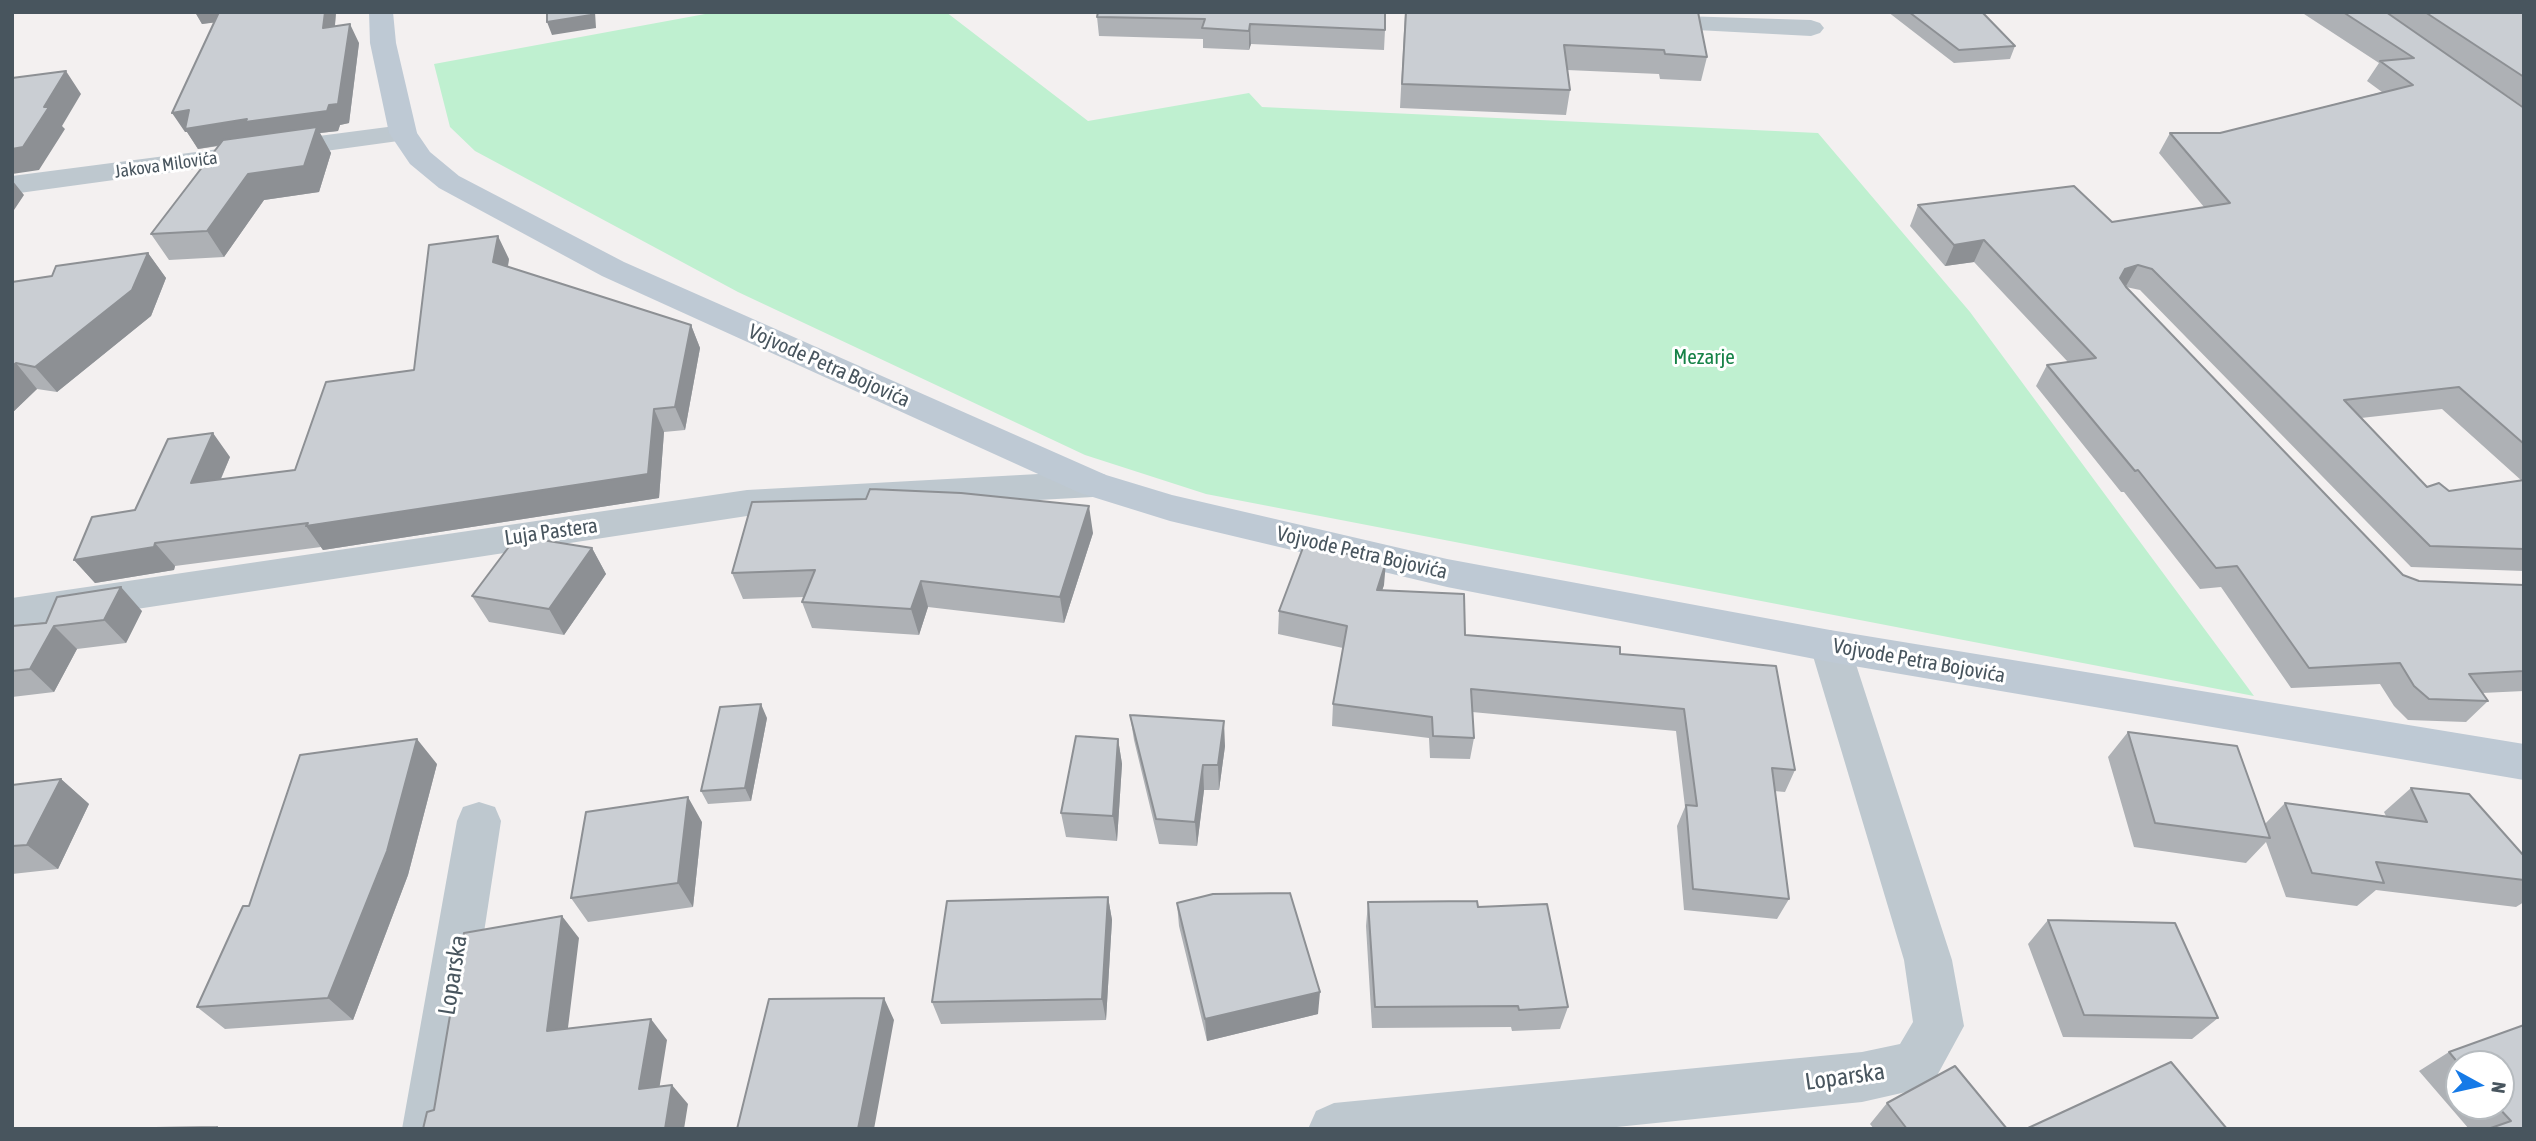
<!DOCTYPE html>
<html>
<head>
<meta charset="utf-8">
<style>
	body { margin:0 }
	#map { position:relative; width:2536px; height:1141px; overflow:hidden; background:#f3f0f0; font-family:"Asap Condensed",sans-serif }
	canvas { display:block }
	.frame { position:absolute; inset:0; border:14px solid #48555e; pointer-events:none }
	.north { position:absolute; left:2445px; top:1050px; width:70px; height:70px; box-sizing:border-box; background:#fff; border:2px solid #b6bbbf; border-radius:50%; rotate:98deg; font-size:19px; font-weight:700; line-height:28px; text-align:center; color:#48555e }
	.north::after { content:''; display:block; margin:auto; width:24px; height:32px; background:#167ae7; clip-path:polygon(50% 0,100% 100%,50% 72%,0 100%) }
</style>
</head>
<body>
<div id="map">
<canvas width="2536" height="1141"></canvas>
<div class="frame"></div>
<div class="north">N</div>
</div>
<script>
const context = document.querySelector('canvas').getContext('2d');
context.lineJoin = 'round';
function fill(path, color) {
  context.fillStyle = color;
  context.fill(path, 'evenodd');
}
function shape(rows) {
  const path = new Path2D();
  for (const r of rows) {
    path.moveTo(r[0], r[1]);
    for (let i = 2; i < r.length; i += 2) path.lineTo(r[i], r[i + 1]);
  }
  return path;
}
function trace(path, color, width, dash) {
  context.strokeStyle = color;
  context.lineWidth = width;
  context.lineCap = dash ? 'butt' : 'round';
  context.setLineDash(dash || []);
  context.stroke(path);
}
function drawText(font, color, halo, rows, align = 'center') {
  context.font = font + ' "Asap Condensed",sans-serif';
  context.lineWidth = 6;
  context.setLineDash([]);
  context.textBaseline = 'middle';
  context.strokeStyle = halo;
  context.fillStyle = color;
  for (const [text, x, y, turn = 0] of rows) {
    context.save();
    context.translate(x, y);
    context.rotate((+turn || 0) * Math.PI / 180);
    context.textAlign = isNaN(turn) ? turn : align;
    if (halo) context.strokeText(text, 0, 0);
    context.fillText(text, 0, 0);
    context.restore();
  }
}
fill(shape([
	[716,12,946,12,1088,121,1249,93,1262,107,1818,133,1970,312,2254,696,1206,494,1085,455,738,292,475,151,450,127,434,64]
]), '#bff0d0');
fill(shape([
	[1648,15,1811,20,1820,23,1824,28,1820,33,1811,36,1639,27,1636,22,1639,17,1648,15],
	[403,125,413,127,417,133,413,139,12,194,12,176,403,125],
	[1093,471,1106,475,1111,484,1106,493,1093,497,747,516,12,628,12,598,747,490,1093,471],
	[1830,630,1844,635,1850,646,1952,960,1964,1026,1933,1083,1915,1090,1862,1102,1597,1129,1308,1129,1316,1111,1334,1103,1862,1052,1900,1044,1913,1022,1904,960,1810,646,1816,635,1830,630],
	[479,802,495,807,501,821,454,1129,402,1129,457,821,463,807,479,802]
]), '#bec8cf');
fill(shape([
	[369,12,393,12,396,43,417,133,430,152,459,176,624,262,1106,475,1172,495,1447,559,1830,630,2524,744,2524,780,1830,662,1447,587,1170,521,1080,493,602,276,439,188,410,164,389,133,370,43,369,12]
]), '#bec9d4');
fill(shape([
	[195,12,336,12,335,26,359,43,349,123,340,125,338,131,320,133,331,153,319,192,264,200,224,257,169,260,151,234,219,146,198,149,187,132,185,132,215,22,202,24],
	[1098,12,1385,30,1384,50,1251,44,1249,50,1203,48,1203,39,1099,36,1097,17],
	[1405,12,1698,12,1707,57,1701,81,1660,79,1659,74,1567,70,1570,90,1566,115,1400,108],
	[1888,12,1982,12,2015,46,2010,59,1954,63],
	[2301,12,2524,12,2524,107,2460,64,2524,108,2524,571,2411,567,2140,290,2126,287,2403,575,2419,581,2524,585,2524,691,2482,693,2488,701,2466,722,2408,720,2394,706,2380,684,2291,688,2221,587,2200,589,2124,492,2121,492,2036,386,2047,365,2068,362,1974,262,1945,266,1910,226,1918,205,2112,222,2204,207,2159,153,2170,133,2220,133,2382,92,2367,81,2379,63],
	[2442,409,2522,481,2449,491,2427,487,2361,418],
	[148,253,166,278,151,316,57,392,37,389,12,413,12,282,52,276],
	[509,259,508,267,691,325,700,348,685,430,664,432,659,498,323,550,321,547,175,566,174,570,95,583,74,560,135,510,230,457,221,479,295,470,414,370],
	[1093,533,1064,623,928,607,919,635,812,628,802,602,804,597,743,599,732,573],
	[592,548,606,574,564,635,489,622,472,596],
	[1384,585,1382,590,1465,635,1620,654,1795,770,1785,792,1774,791,1789,899,1777,919,1684,910,1677,826,1685,807,1676,731,1472,712,1474,738,1470,759,1430,758,1429,738,1332,726,1333,704,1343,648,1278,634,1279,611],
	[142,611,126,643,77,649,54,692,12,697,12,626],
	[1130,715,1225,746,1219,790,1204,790,1197,846,1159,844,1134,740],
	[767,718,751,801,708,804,701,791],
	[2128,732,2265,824,2285,803,2386,816,2384,812,2411,788,2524,856,2524,902,2516,907,2376,890,2357,906,2286,897,2266,842,2246,863,2134,847,2108,757],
	[1118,739,1122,764,1117,841,1066,837,1061,813],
	[437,764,408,875,353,1020,225,1029,197,1007,249,906],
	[61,779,89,804,58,869,12,874,12,785],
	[702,822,693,907,588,922,571,898],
	[1108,897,1112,920,1106,1020,941,1024,932,1002],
	[1368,902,1478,907,1568,1007,1560,1029,1512,1031,1511,1027,1372,1028,1366,926],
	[1177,903,1318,1014,1207,1041,1179,926],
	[2048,920,2218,1018,2192,1039,2063,1037,2028,944],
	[2449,1052,2524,1129,2469,1129,2419,1071],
	[2459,1064,2501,1106,2459,1106],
	[1887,1103,2007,1129,1874,1129,1870,1124]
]), '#aeb1b5');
fill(shape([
	[195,12,231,12,236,20,202,24],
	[325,12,336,12,333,47,323,28],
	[591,12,595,12,596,28,552,35,547,22],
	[350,24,359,43,349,123,340,125,338,131,320,133,331,153,319,192,264,200,224,257,207,231,256,139,198,149,187,132,185,132,172,113],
	[1250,24,1251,44,1249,50,1249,31],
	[66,71,81,94,62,126,65,129,39,170,12,174,12,149,44,107],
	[12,180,24,195,12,213],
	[498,236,509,259,504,285,493,262],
	[1984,240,1974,262,1945,266,1954,245],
	[148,253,166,278,151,316,57,392,35,367],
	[2138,265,2126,286,2108,299,2125,269],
	[691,325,700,348,685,430,675,407],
	[16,363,37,389,12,413,12,366],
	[654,409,664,432,659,498,323,550,306,526],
	[213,433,230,457,209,506,191,483],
	[1089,506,1093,533,1064,623,1060,597],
	[155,543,175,566,174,570,95,583,74,560],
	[592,548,606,574,564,635,549,609],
	[1386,562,1384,585,1375,612,1377,590],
	[921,581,928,607,919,635,911,609],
	[121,587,142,611,126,643,104,620],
	[54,626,77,649,54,692,30,669],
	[761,704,767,718,751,801,745,788],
	[1224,721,1225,746,1219,790,1218,765],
	[417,739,437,764,408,875,353,1020,328,998],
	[1118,739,1122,764,1117,841,1113,816],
	[1203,765,1204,790,1197,846,1195,822],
	[61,779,89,804,58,869,27,845],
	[688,797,702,822,693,907,678,883],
	[1108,897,1112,920,1106,1020,1102,999],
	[562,916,579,938,565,1052,547,1031],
	[1320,992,1318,1014,1207,1041,1205,1019],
	[884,998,894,1020,874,1129,858,1129],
	[651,1019,667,1040,656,1109,639,1089],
	[672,1085,688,1104,684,1129,665,1129]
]), '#8d9094');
const building = shape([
	[219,12,325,12,323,28,350,24,338,104,329,105,327,111,245,122,247,119,185,129,189,110,172,113,219,12],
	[547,12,591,12,591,15,547,22,547,12],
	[1098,12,1385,12,1385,30,1250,24,1249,31,1202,28,1205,19,1097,17,1098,12],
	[1406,12,1698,12,1707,57,1665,54,1664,50,1564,45,1570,90,1402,84,1406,12],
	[1909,12,1982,12,2015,46,1959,50,1909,12],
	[2343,12,2386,12,2524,108,2524,444,2459,387,2344,400,2427,487,2439,483,2449,491,2524,480,2524,549,2430,546,2152,269,2138,265,2125,269,2120,278,2126,287,2403,575,2419,581,2524,585,2524,671,2469,674,2488,701,2429,699,2414,686,2400,663,2309,668,2237,566,2216,568,2138,470,2135,471,2047,365,2096,358,1984,240,1954,245,1918,205,2074,186,2112,222,2230,203,2170,133,2220,133,2413,85,2380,61,2414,58,2343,12],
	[2425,12,2524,12,2524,77,2425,12],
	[66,71,44,107,49,107,23,147,12,149,12,78,66,71],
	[317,127,304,166,248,174,207,231,151,234,223,140,317,127],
	[498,236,493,262,691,325,675,407,654,409,648,474,306,526,308,523,155,543,154,547,74,560,92,517,135,510,168,439,213,433,191,483,295,470,326,382,414,370,429,245,498,236],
	[148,253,132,290,35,367,16,363,12,366,12,282,52,276,56,266,148,253],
	[870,489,961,493,1089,506,1060,597,921,581,911,609,802,602,815,570,732,573,752,502,866,499,870,489],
	[517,536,592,548,549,609,472,596,517,536],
	[1304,545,1386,562,1377,590,1464,594,1465,635,1620,647,1620,654,1776,666,1795,770,1772,768,1789,899,1693,889,1686,805,1697,806,1684,709,1471,689,1474,738,1433,736,1432,717,1333,704,1347,626,1279,611,1304,545],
	[121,587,104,620,54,626,30,669,12,671,12,626,46,623,57,597,121,587],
	[761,704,745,788,701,791,720,707,761,704],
	[1130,715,1224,721,1218,765,1203,765,1195,822,1156,819,1130,715],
	[2128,732,2237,746,2270,838,2155,823,2128,732],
	[1076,736,1118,739,1113,816,1061,813,1076,736],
	[417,739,387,851,328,998,197,1007,243,906,249,906,300,755,417,739],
	[61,779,27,845,12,846,12,785,61,779],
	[2411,788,2469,794,2524,856,2524,880,2376,862,2384,883,2312,873,2285,803,2427,822,2411,788],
	[688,797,678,883,571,898,586,812,688,797],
	[1290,893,1320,992,1205,1019,1177,903,1213,894,1290,893],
	[1108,897,1102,999,932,1002,947,901,1108,897],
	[1477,901,1478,907,1547,904,1568,1007,1519,1010,1518,1006,1375,1007,1368,902,1477,901],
	[562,916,547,1031,651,1019,639,1089,672,1085,665,1129,423,1129,427,1112,434,1110,464,933,562,916],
	[2048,920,2175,923,2218,1018,2084,1015,2048,920],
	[884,998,858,1129,737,1129,769,999,884,998],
	[2524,1025,2524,1129,2488,1129,2511,1121,2497,1106,2501,1106,2501,1064,2459,1064,2449,1052,2524,1025],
	[2171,1062,2227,1129,2026,1129,2171,1062],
	[1955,1066,2007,1129,1907,1129,1887,1103,1955,1066],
	[217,1127,216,1129,94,1129,217,1127]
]);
fill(building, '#caced3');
trace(building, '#8d9094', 2);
drawText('18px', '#48555e', '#fff', [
	["Jakova Milovića",166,165,-8]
]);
drawText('21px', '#168247', '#fff', [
	["Mezarje",1704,357]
]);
drawText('21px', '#48555e', '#fff', [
	["Vojvode Petra Bojovića",829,366,24],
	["Luja Pastera",551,532,-8],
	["Vojvode Petra Bojovića",1362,553,13],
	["Vojvode Petra Bojovića",1919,661,10]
]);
drawText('24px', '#48555e', '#fff', [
	["Loparska",453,975,-81],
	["Loparska",1845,1077,-8]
]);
</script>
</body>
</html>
